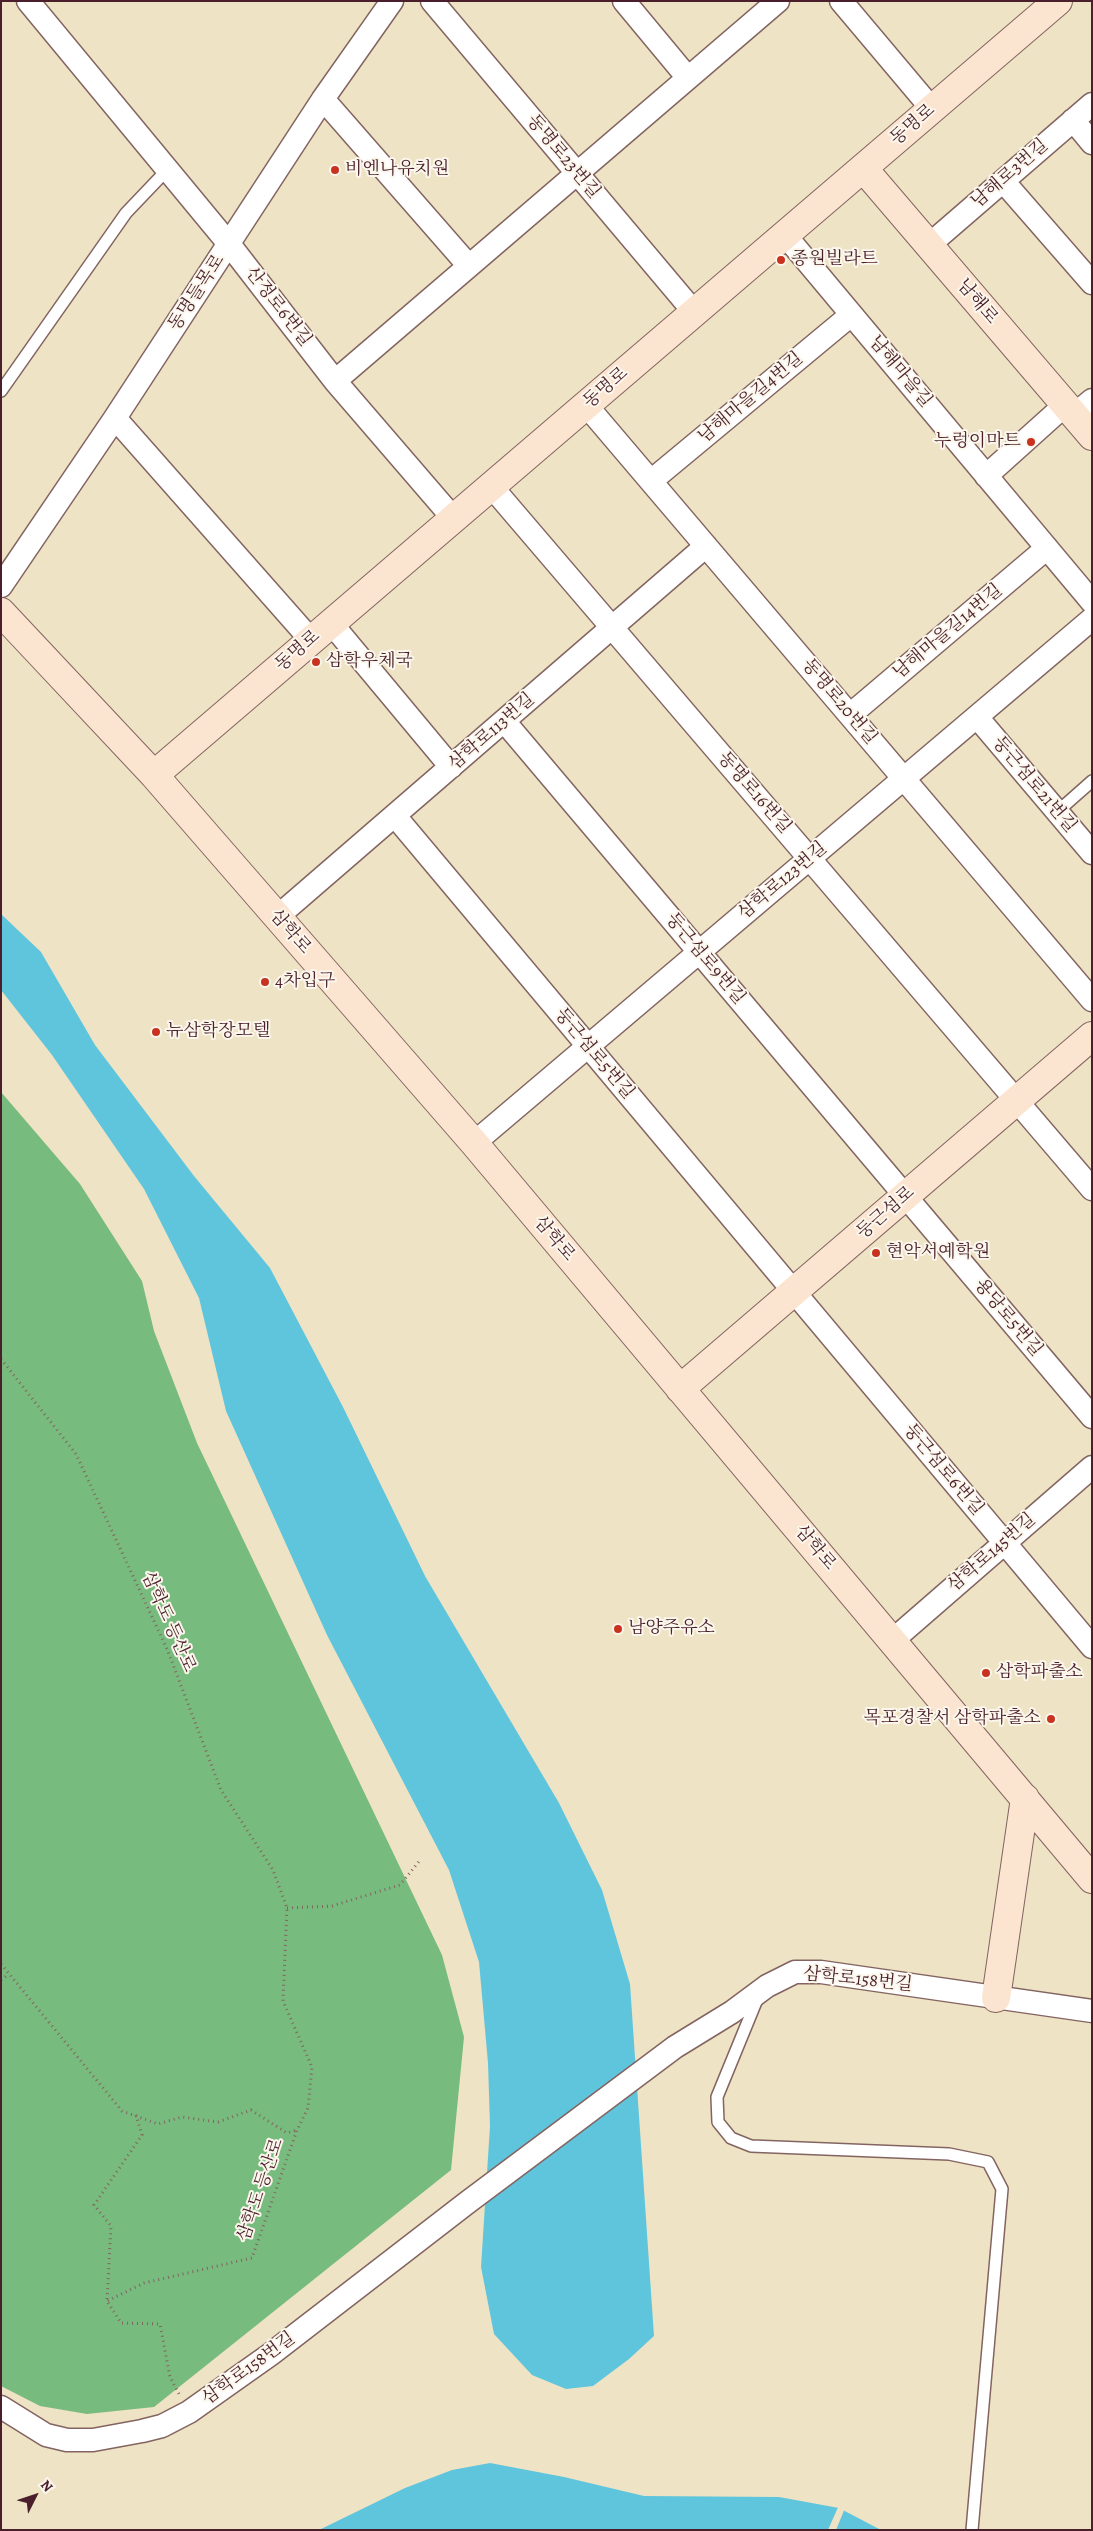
<!DOCTYPE html>
<html>
<head>
<meta charset="utf-8">
<style>
	body { margin:0 }
	#map { position:relative; width:1093px; height:2531px; overflow:hidden; background:#eee3c4; font-family:Alegreya,serif }
	canvas { display:block }
	.frame { position:absolute; inset:0; border:2px solid #4a1f2b; pointer-events:none }
	.north { position:absolute; left:10px; top:2471px; width:50px; height:50px; -webkit-text-stroke:4px #fbf7ec; paint-order:stroke; rotate:49deg; font-size:14px; font-weight:700; line-height:20px; text-align:center; color:#4a1f2b }
	.north::after { content:''; display:block; margin:auto; width:18px; height:22px; background:#4a1f2b; clip-path:polygon(50% 0,100% 100%,50% 72%,0 100%) }
</style>
</head>
<body>
<div id="map">
<canvas width="1093" height="2531"></canvas>
<div class="frame"></div>
<div class="north">N</div>
</div>
<script>
const context = document.querySelector('canvas').getContext('2d');
context.lineJoin = 'round';
function fill(path, color) {
  context.fillStyle = color;
  context.fill(path, 'evenodd');
}
function shape(rows) {
  const path = new Path2D();
  for (const r of rows) {
    path.moveTo(r[0], r[1]);
    for (let i = 2; i < r.length; i += 2) path.lineTo(r[i], r[i + 1]);
  }
  return path;
}
function trace(path, color, width, dash) {
  context.strokeStyle = color;
  context.lineWidth = width;
  context.lineCap = dash ? 'butt' : 'round';
  context.setLineDash(dash || []);
  context.stroke(path);
}
function drawText(font, color, halo, rows, align = 'center') {
  context.font = font + ' Alegreya,"Noto Serif KR",serif';
  context.lineWidth = 4;
  context.setLineDash([]);
  context.textBaseline = 'middle';
  context.strokeStyle = halo;
  context.fillStyle = color;
  for (const [text, x, y, turn = 0] of rows) {
    context.save();
    context.translate(x, y);
    context.rotate((+turn || 0) * Math.PI / 180);
    context.textAlign = isNaN(turn) ? turn : align;
    if (halo) context.strokeText(text, 0, 0);
    context.fillText(text, 0, 0);
    context.restore();
  }
}
fill(shape([
	[1,1092,80,1184,142,1281,154,1331,197,1443,442,1955,464,2037,451,2170,154,2407,87,2414,40,2406,1,2386]
]), '#78bb7e');
fill(shape([
	[1,914,41,952,95,1045,194,1176,270,1268,343,1407,425,1576,559,1803,602,1890,630,1984,654,2336,629,2359,593,2386,566,2389,532,2375,494,2334,481,2267,490,2126,488,2063,479,1962,449,1870,327,1635,226,1411,199,1298,144,1189,52,1055,1,990],
	[490,2463,564,2477,644,2496,779,2497,839,2508,881,2530,319,2530,405,2488,452,2470]
]), '#5fc5dd');
fill(shape([
	[839,2505,845,2508,836,2530,828,2530]
]), '#eee3c4');
const lane = shape([
	[1,391,126,213,167,170],
	[1057,812,1092,781],
	[758,1997,717,2097,718,2122,731,2138,751,2146,949,2154,988,2162,1002,2189,972,2530]
]);
const street = shape([
	[28,1,229,244,335,381,453,518],
	[432,1,694,312],
	[624,1,688,78],
	[841,1,932,109],
	[323,99,469,266],
	[1073,120,1092,143],
	[1003,181,1092,283],
	[785,235,1092,602],
	[929,245,1092,104],
	[335,381,778,1],
	[586,405,1092,1000],
	[1074,415,1092,400],
	[115,418,311,640],
	[986,476,1065,405],
	[651,481,851,315],
	[491,486,1092,1189],
	[1,586,115,418,323,99,392,1],
	[331,623,451,767],
	[850,715,1047,548],
	[977,717,1092,853],
	[504,721,1092,1417],
	[395,816,1092,1647],
	[277,917,706,546],
	[474,1143,1092,619],
	[893,1640,1092,1467],
	[1,2407,46,2435,67,2440,93,2440,142,2431,162,2426,189,2412,271,2354,468,2202,675,2047,732,2012,767,1986,795,1972,821,1972,1092,2011]
]);
const secondary = shape([
	[863,168,1092,436],
	[1,612,154,775,474,1143,1092,1879],
	[154,775,1058,1],
	[680,1389,1092,1036],
	[996,1998,1025,1798]
]);
trace(lane, '#836461', 14);
trace(street, '#836461', 25);
trace(secondary, '#836461', 30);
trace(shape([
	[1,1359,76,1454,167,1649,221,1790,273,1870,287,1908,283,2001,312,2067,308,2108,297,2130,252,2258,144,2283,107,2301],
	[287,1908,332,1906,400,1885,421,1859],
	[1,1964,122,2111,158,2124,182,2117,218,2122,251,2110,287,2133,297,2130],
	[1,1980,9,1974],
	[136,2115,142,2135,94,2205,111,2226,107,2301,121,2323,160,2324,170,2377,179,2394]
]), '#836461', 3, [1, 4]);
trace(lane, '#fff', 11);
trace(street, '#fff', 22);
trace(secondary, '#fce5d0', 28);
for (const [x, y, r, color] of [
	[335,170,5,"#c8321e"],
	[781,260,5,"#c8321e"],
	[1031,442,5,"#c8321e"],
	[316,662,5,"#c8321e"],
	[265,982,5,"#c8321e"],
	[156,1032,5,"#c8321e"],
	[876,1253,5,"#c8321e"],
	[618,1629,5,"#c8321e"],
	[986,1673,5,"#c8321e"],
	[1051,1719,5,"#c8321e"]
]) {
  const dot = new Path2D();
  dot.arc(x, y, r, 0, 2 * Math.PI);
  context.fillStyle = color;
  context.fill(dot);
  trace(dot, '#fbf7ec', 2);
}
drawText('18px', '#4a1f2b', '#fbf7ec', [
	["동명로",913,125,-41],
	["동명로23번길",563,157,50],
	["남해로3번길",1010,174,-41],
	["동명들목로",197,293,-57],
	["남해로",977,302,50],
	["산정로6번길",278,307,52],
	["남해마을길",900,372,50],
	["동명로",606,388,-41],
	["남해마을길4번길",751,398,-40],
	["남해마을길14번길",948,632,-40],
	["동명로",298,651,-41],
	["동명로20번길",839,702,50],
	["삼학로113번길",492,732,-41],
	["둥근섬로21번길",1034,785,50],
	["동명로16번길",754,793,49],
	["삼학로123번길",783,881,-40],
	["삼학로",290,932,49],
	["둥근섬로9번길",705,959,50],
	["둥근섬로5번길",594,1054,50],
	["둥근섬로",886,1213,-41],
	["삼학로",554,1239,50],
	["용당로5번길",1008,1318,50],
	["둥근섬로6번길",943,1470,50],
	["삼학로",815,1548,50],
	["삼학로145번길",992,1553,-41],
	["삼학도 등산로",168,1622,66],
	["삼학로158번길",858,1980,6],
	["삼학도 등산로",261,2190,-71],
	["삼학로158번길",249,2369,-36]
]);
drawText('18px', '#4a1f2b', '#fbf7ec', [
	["비엔나유치원",345,170],
	["종원빌라트",791,260],
	["누렁이마트",1021,442,"right"],
	["삼학우체국",326,662],
	["4차입구",275,982],
	["뉴삼학장모텔",166,1032],
	["현악서예학원",886,1253],
	["남양주유소",628,1629],
	["삼학파출소",996,1673],
	["목포경찰서 삼학파출소",1041,1719,"right"]
], 'left');
</script>
</body>
</html>
